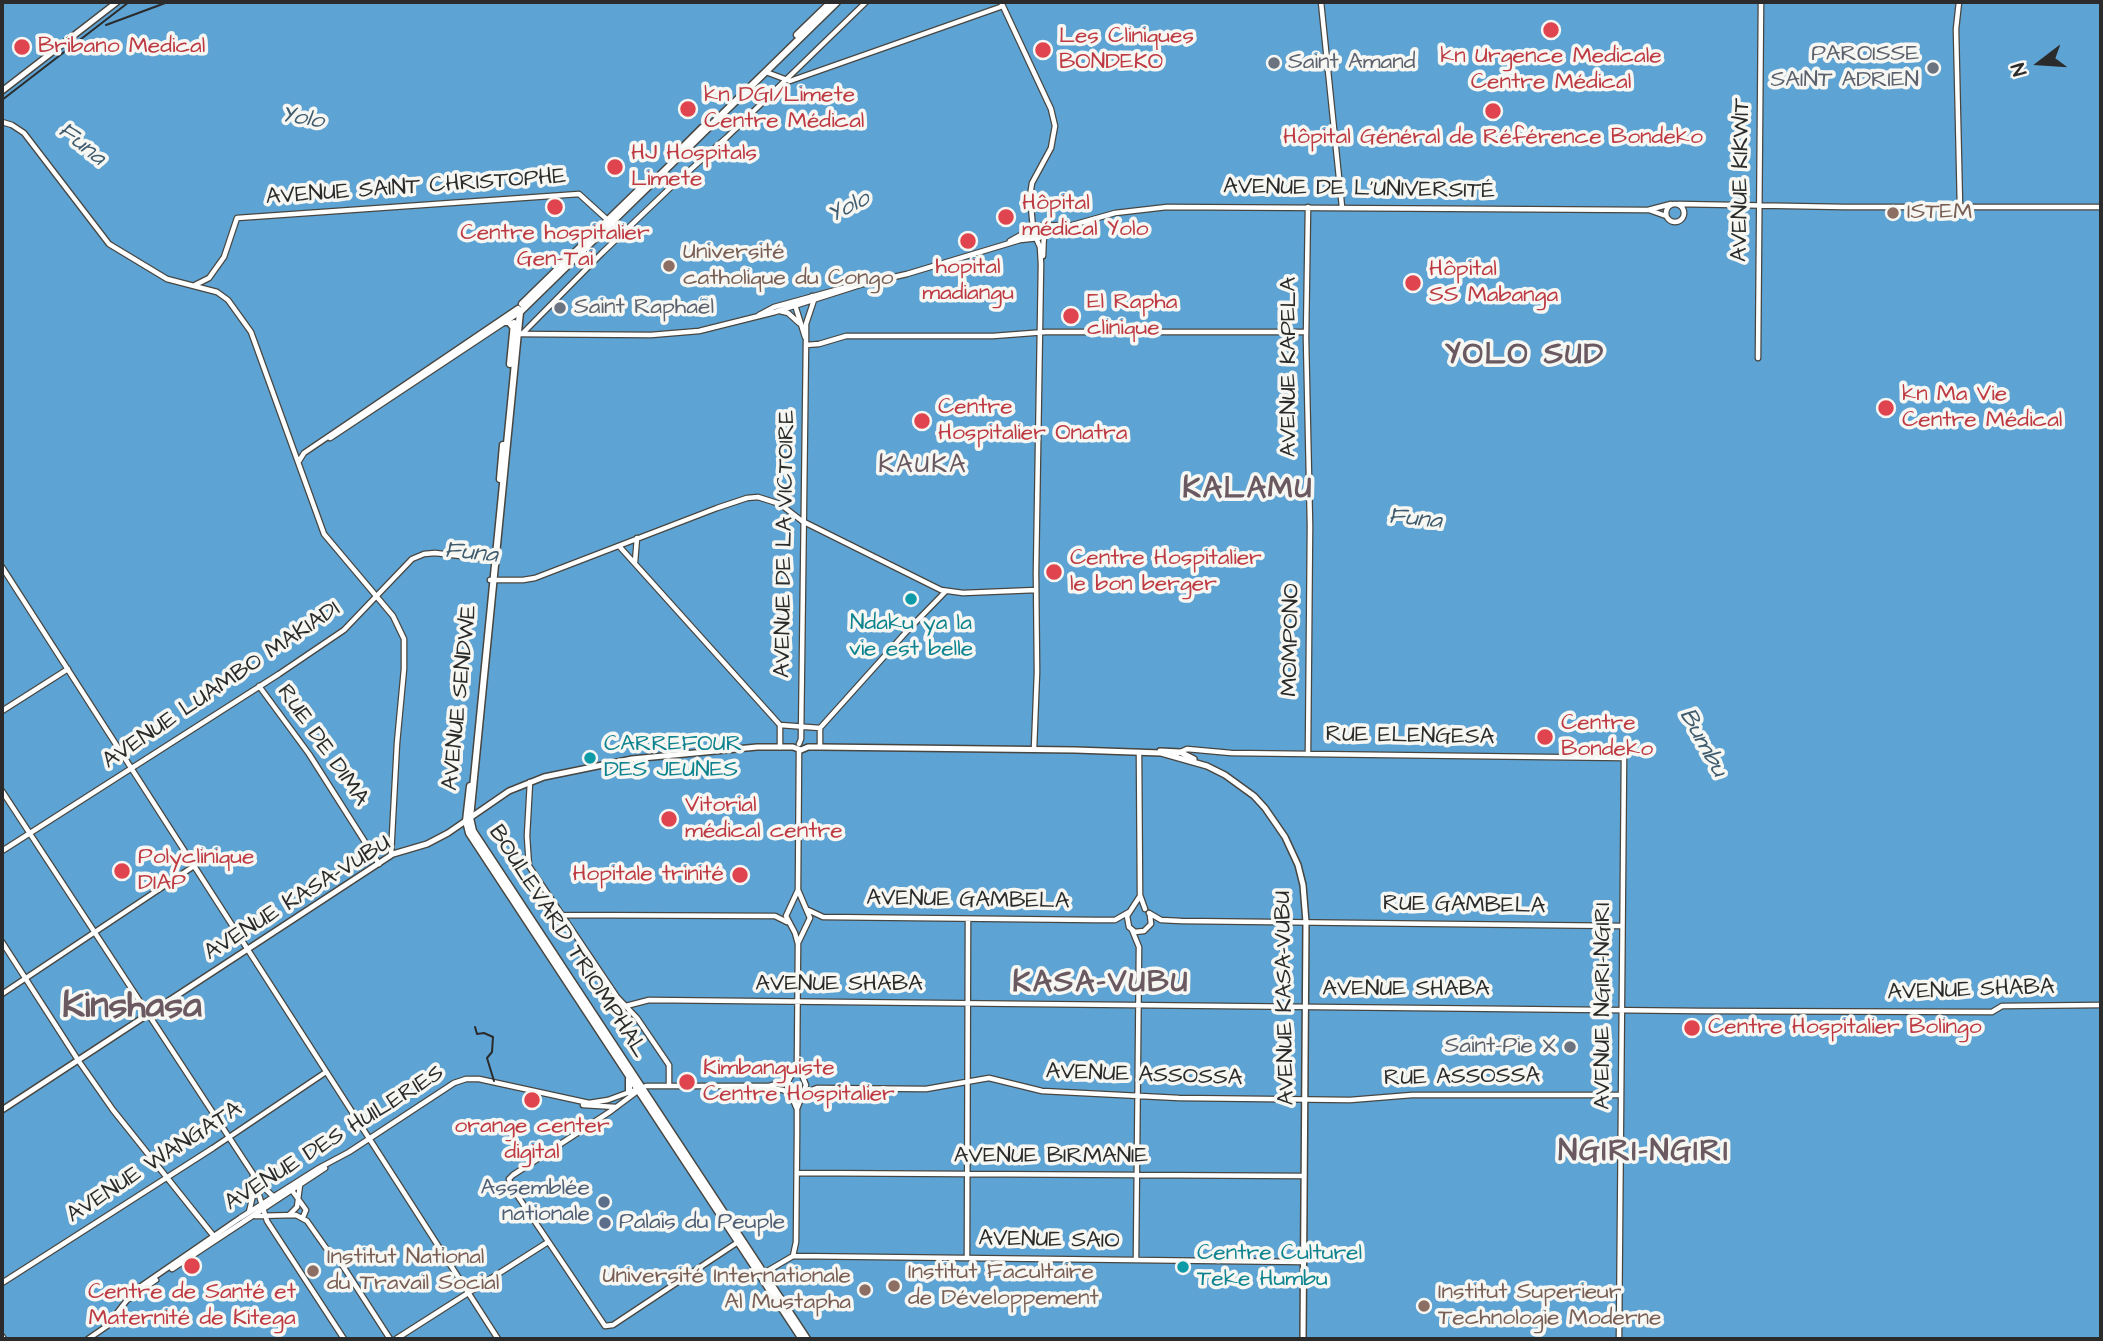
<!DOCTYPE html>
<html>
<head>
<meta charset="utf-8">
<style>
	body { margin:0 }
	#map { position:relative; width:2103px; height:1341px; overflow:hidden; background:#eedfbf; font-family:"Architects Daughter",sans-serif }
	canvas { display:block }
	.frame { position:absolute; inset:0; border:4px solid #2b2b2b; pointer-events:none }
	.north { position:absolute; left:2005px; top:28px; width:70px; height:70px; -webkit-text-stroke:5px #f6f6f2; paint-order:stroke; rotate:253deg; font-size:19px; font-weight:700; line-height:28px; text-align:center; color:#2b2b2b }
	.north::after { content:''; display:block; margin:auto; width:24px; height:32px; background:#2b2b2b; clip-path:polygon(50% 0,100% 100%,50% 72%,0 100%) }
</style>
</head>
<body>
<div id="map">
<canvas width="2103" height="1341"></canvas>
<div class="frame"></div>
<div class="north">N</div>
</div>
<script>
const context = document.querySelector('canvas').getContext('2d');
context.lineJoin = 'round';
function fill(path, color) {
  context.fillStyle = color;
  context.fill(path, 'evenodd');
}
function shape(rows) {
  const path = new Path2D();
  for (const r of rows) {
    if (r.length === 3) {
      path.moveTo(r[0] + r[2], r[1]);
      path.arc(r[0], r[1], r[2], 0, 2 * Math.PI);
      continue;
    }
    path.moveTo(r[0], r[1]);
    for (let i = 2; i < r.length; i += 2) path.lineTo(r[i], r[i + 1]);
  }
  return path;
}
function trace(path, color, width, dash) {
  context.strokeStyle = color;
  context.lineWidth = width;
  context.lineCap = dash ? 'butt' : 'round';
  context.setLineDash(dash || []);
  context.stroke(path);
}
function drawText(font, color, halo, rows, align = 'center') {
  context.font = font + ' "Architects Daughter",sans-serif';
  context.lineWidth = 7;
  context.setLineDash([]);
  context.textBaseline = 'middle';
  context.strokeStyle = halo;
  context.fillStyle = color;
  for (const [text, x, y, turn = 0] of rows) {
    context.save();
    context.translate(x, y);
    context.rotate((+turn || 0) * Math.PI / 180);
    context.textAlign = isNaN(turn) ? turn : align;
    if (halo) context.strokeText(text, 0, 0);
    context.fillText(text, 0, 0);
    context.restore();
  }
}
fill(shape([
	[2,2,2101,2,2101,1339,2,1339]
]), '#5da3d3');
const secondary = shape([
	[1001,2,1051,109,1055,126,1051,148,1032,183,1030,196,1033,228],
	[1321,2,1342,207],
	[1959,2,1956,29,1960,207],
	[766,72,790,81,1003,6],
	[2,122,12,125,24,133,109,244,167,279,217,292,228,300,251,332,324,534,393,616,404,639,404,669,397,743,391,855],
	[1675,213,9],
	[1678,204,1844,207,2101,207],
	[1308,207,1306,338,1310,526,1308,753],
	[1649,210,1666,216],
	[1044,233,1115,213,1167,207,1648,210,1671,204],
	[1010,241,1037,226,1067,225],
	[1043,256,1044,233],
	[195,285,209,278,224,257,237,218,579,194,612,224,626,230],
	[795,305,805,337],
	[780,311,788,313,799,323],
	[759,315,774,307,854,285],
	[523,333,602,253,671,187,726,138,866,2],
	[517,334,651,335,699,331,775,312,863,284,907,274,1020,240,1039,238,1044,234],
	[806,345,819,344,846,336,993,336,1046,332,1306,332],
	[1758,358,1761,2],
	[330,438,520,312],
	[299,461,304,453,518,308],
	[619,546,780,725],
	[635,562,637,538],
	[2,567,498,1339],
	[490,580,523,580,535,578,717,508,747,498,758,497,780,504,802,521,941,590,963,593,1036,590],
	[259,686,309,754,379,864],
	[2,711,68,669],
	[780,725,820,728],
	[820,728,908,630,946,591],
	[820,728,820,747],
	[799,744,801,739,806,341,806,324,814,300,812,296],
	[780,747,780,725],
	[1034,749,1037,672,1036,573,1041,264,1040,247,1036,238],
	[1139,752,1140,895,1145,909],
	[1178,753,1187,749,1231,753,1624,758,1619,1339],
	[530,782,527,836,529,866,617,997,637,1018,669,1065,669,1085],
	[2,791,259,1183,276,1199],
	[2,851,279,674,344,630,412,559,424,554,435,553,495,560],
	[1140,896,1127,916,1129,927,1135,932,1144,931,1151,924,1150,915],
	[808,910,823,917,1095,920,1115,920,1129,912],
	[1149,913,1161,920,1181,921,1622,926],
	[562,915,775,916,787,922],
	[1132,930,1139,947,1136,1260],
	[2,942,78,1060,113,1110,216,1239],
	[798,943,810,918,798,890,799,750],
	[2,994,194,866],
	[626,1006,649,1000,1700,1011,1992,1012,2002,1006,2101,1005],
	[769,1088,783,1090,795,1097,802,1095],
	[639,1090,611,1111,513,1175,509,1179,511,1186,605,1326,613,1325,738,1242],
	[789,1093,787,1084,797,1063],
	[804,1093,817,1088,926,1089,989,1078,1042,1091,1179,1098,1350,1100,1412,1095,1621,1095],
	[791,1095,797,1109,797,1135,796,1242,793,1256],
	[583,1105,616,1107],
	[797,1109,806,1085,797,1063,798,944,795,933,786,916,798,890],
	[797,1173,1304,1176],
	[253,1176,267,1221,344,1339],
	[291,1189,306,1210,303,1217],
	[249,1212,255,1187],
	[290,1214,297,1207,300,1185],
	[255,1216,296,1215,307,1221,326,1248,339,1260,390,1339],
	[793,1256,1304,1262],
	[967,1258,968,919],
	[172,1269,325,1168],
	[764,1273,793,1256],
	[2,1283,213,1148,326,1072],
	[129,1299,156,1280],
	[2,1336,4,1339],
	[88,1339,107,1326,134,1291,240,1218,319,1168,349,1152,454,1083,466,1079,479,1079,589,1103,608,1100,646,1086,769,1086,788,1081],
	[396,1339,548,1242]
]);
const primary = shape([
	[2,91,117,2],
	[1160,751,1180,752,1194,759],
	[2,1110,393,854,427,844,448,833,509,791,544,777,632,759,757,747,793,747,801,750,808,747,820,747,1075,750,1161,753,1207,766,1225,775,1254,796,1265,808,1285,837,1298,865,1303,885,1306,922,1303,1339]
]);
const highway = shape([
	[797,35,831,2],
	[675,155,702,128],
	[522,304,645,184],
	[503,322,509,322,513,327],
	[510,364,514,323],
	[500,479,503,445],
	[470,786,466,821,469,833,802,1339],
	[629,1079,629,1092],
	[807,1339,473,831,470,818,520,312,837,2]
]);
trace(secondary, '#484641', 7);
trace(primary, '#484641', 8);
trace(highway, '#484641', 9);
trace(secondary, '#fff', 4.5);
trace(primary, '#fff', 5);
trace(highway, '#fff', 6);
trace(shape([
	[106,25,168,2],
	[2,100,129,2],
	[475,1027,477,1034,484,1033,493,1037,492,1052,487,1058,494,1081]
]), '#2b2b2b', 2);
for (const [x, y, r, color] of [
	[1551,30,9,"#e0444e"],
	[22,47,9,"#e0444e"],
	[1043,50,9,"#e0444e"],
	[1274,63,7,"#6b7280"],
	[1933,68,7,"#6b7280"],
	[688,109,9,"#e0444e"],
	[1493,111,9,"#e0444e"],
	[615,167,9,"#e0444e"],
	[555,207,9,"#e0444e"],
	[1893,213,7,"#8d6e63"],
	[1006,217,9,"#e0444e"],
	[968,241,9,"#e0444e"],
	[669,266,7,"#8d6e63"],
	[1413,283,9,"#e0444e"],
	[560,308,7,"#6b7280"],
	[1071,316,9,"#e0444e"],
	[1886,408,9,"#e0444e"],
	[922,421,9,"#e0444e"],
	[1054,572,9,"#e0444e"],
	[911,599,7,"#0f9aa8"],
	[1545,737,9,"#e0444e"],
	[590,758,7,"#0f9aa8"],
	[669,819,9,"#e0444e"],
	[122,871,9,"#e0444e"],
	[740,875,9,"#e0444e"],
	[1692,1028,9,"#e0444e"],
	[1570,1047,7,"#6b7280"],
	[687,1082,9,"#e0444e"],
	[532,1100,9,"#e0444e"],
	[604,1202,7,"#5c6f8a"],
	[605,1223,7,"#5c6f8a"],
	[192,1266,9,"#e0444e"],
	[1183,1267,7,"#0f9aa8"],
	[313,1271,7,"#8d6e63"],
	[894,1286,7,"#8d6e63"],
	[865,1290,7,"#8d6e63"],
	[1424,1306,7,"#8d6e63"]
]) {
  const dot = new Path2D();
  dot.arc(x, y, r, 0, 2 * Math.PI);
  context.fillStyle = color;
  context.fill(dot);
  trace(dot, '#f6f6f2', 2.5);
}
drawText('23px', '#be3a42', '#f6f6f2', [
	["Les Cliniques",1059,37],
	["BONDEKO",1059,63],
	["Bribano Medical",38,47],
	["kn Urgence Medicale",1551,57,"center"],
	["Centre Médical",1551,83,"center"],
	["kn DGI/Limete",704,96],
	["Centre Médical",704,122],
	["Hôpital Général de Référence Bondeko",1493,138,"center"],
	["HJ Hospitals",631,154],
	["Limete",631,180],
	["Hôpital",1022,204],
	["médical Yolo",1022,230],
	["Centre hospitalier",555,234,"center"],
	["Gen-Tai",555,260,"center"],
	["hopital",968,268,"center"],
	["madiangu",968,294,"center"],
	["Hôpital",1429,270],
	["SS Mabanga",1429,296],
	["El Rapha",1087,303],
	["clinique",1087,329],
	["kn Ma Vie",1902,395],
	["Centre Médical",1902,421],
	["Centre",938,408],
	["Hospitalier Onatra",938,434],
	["Centre Hospitalier",1070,559],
	["le bon berger",1070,585],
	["Centre",1561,724],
	["Bondeko",1561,750],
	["Vitorial",685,806],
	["médical centre",685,832],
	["Polyclinique",138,858],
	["DIAP",138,884],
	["Hopitale trinité",724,875,"right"],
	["Centre Hospitalier Bolingo",1708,1028],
	["Kimbanguiste",703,1069],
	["Centre Hospitalier",703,1095],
	["orange center",532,1127,"center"],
	["digital",532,1153,"center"],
	["Centre de Santé et",192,1293,"center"],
	["Maternité de Kitega",192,1319,"center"]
], 'left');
drawText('23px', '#5b616d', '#f6f6f2', [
	["PAROISSE",1919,55],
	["SAINT ADRIEN",1919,81],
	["Saint Amand",1288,63,"left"],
	["Saint Raphaël",574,308,"left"],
	["Saint-Pie X",1556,1047]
], 'right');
drawText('23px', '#2b2b2b', '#f6f6f2', [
	["AVENUE KIKWIT",1742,180,-89],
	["AVENUE SAINT CHRISTOPHE",416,188,-4],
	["AVENUE DE L’UNIVERSITÉ",1359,190,1],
	["AVENUE KAPELA",1290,367,-90],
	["AVENUE DE LA VICTOIRE",786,544,-89],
	["MOMPONO",1292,640,-89],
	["AVENUE LUAMBO MAKIADI",222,686,-34],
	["AVENUE SENDWE",461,698,-84],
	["RUE ELENGESA",1410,737,1],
	["RUE DE DIMA",322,746,55],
	["AVENUE KASA-VUBU",298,899,-32],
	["AVENUE GAMBELA",968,901,1],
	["RUE GAMBELA",1464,906,1],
	["BOULEVARD TRIOMPHAL",567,942,57],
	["AVENUE SHABA",839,985],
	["AVENUE SHABA",1406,990],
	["AVENUE SHABA",1971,991,-2],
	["AVENUE KASA-VUBU",1286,998,-91],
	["AVENUE NGIRI-NGIRI",1604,1006,-90],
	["AVENUE ASSOSSA",1144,1076,2],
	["RUE ASSOSSA",1462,1078,-1],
	["AVENUE DES HUILERIES",335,1139,-32],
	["AVENUE BIRMANIE",1051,1157],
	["AVENUE WANGATA",155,1163,-33],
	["AVENUE SAIO",1049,1241,1]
]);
drawText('23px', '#785e54', '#f6f6f2', [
	["ISTEM",1907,213],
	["Université",683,253],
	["catholique du Congo",683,279],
	["Institut National",327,1258],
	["du Travail Social",327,1284],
	["Institut Facultaire",908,1273],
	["de Développement",908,1299],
	["Université Internationale",851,1277,"right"],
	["Al Mustapha",851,1303,"right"],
	["Institut Superieur",1438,1293],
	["Technologie Moderne",1438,1319]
], 'left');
drawText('23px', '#0d838f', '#f6f6f2', [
	["Ndaku ya la",911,624,"center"],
	["vie est belle",911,650,"center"],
	["CARREFOUR",604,745],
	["DES JEUNES",604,771],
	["Centre Culturel",1197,1254],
	["Teke Humbu",1197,1280]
], 'left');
drawText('23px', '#4e5e75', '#f6f6f2', [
	["Assemblée",590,1189],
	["nationale",590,1215],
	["Palais du Peuple",619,1223,"left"]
], 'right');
drawText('italic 24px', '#3f5b6e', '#f6f6f2', [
	["Yolo",302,119,10],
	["Funa",81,145,39],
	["Yolo",849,208,-27],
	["Funa",1415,520,6],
	["Funa",471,554,6],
	["Bumbu",1702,743,61]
]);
context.letterSpacing = '2px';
drawText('26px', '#6a5960', '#f6f6f2', [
	["KAUKA",923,467]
]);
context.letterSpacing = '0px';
context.letterSpacing = '2px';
drawText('bold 30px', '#6a5960', '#f6f6f2', [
	["YOLO SUD",1525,357],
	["KALAMU",1248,491],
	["KASA-VUBU",1101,985],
	["NGIRI-NGIRI",1644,1154]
]);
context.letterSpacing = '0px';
drawText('bold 37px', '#6a5960', '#f6f6f2', [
	["Kinshasa",132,1009]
]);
</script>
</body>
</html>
